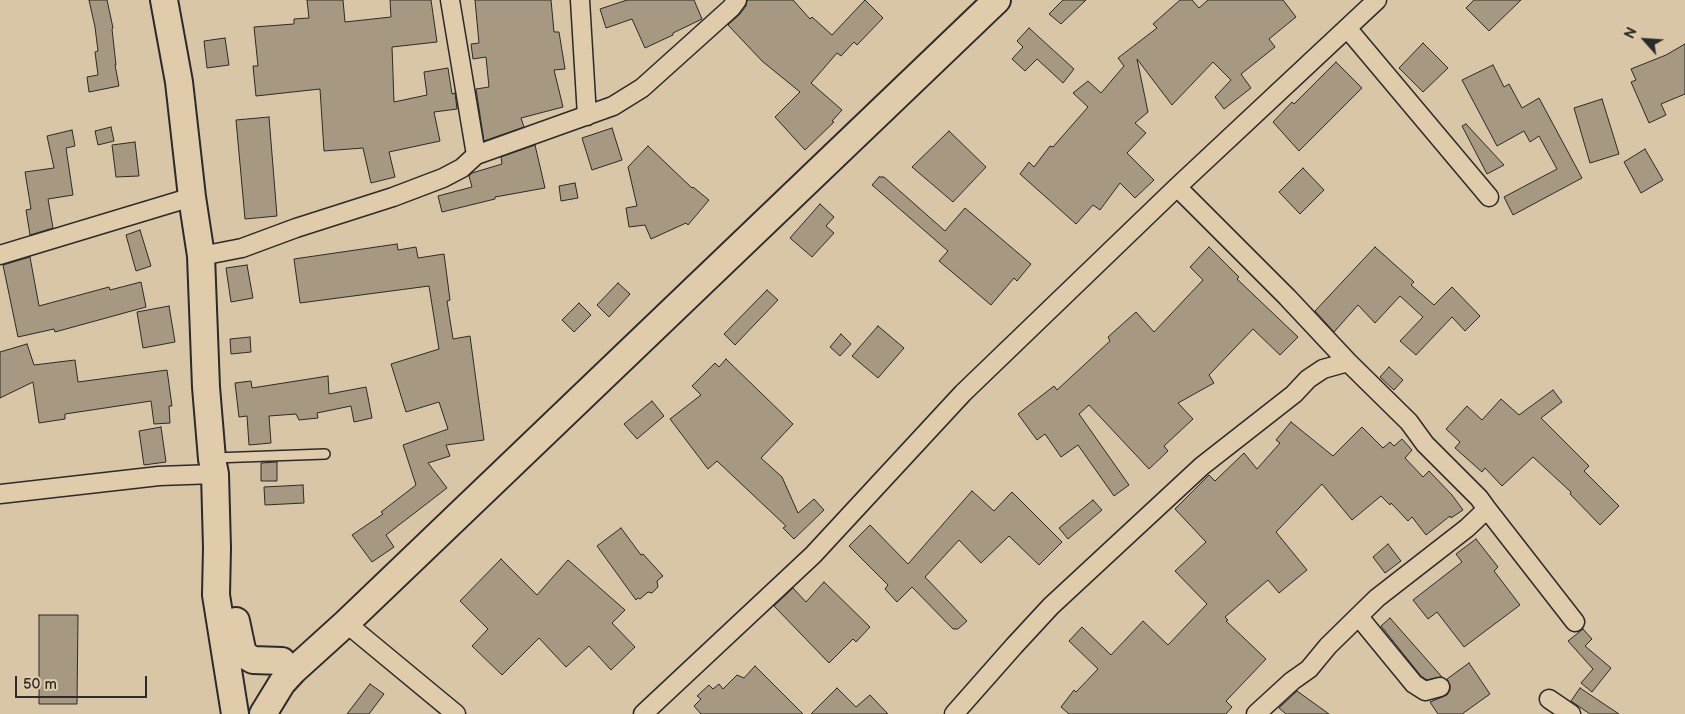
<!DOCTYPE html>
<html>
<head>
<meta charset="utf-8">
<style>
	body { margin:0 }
	#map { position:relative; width:1685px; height:714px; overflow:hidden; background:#d9c6a6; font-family:"Balsamiq Sans",sans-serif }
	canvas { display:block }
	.north { position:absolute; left:1620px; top:15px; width:50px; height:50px; -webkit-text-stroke:4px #e0ccab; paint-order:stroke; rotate:296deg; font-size:14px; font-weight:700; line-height:20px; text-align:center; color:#2b2b2b }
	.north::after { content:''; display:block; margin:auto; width:18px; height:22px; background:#2b2b2b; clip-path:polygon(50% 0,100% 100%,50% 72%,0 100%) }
	.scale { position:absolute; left:15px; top:676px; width:132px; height:22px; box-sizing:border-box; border:2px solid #2b2b2b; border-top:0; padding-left:6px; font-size:15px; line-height:18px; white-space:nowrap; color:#2b2b2b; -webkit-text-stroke:4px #e0ccab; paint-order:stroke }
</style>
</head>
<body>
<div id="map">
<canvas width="1685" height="714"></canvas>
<div class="north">N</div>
<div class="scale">50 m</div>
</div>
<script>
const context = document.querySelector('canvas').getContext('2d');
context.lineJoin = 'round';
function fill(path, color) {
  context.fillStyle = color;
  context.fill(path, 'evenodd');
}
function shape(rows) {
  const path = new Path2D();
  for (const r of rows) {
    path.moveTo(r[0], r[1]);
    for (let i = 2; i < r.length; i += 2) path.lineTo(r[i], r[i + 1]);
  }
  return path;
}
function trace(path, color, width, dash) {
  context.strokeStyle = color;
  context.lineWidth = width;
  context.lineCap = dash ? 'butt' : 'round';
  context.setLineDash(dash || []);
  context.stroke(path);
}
const building = shape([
	[89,0,107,0,113,28,112,29,116,65,115,65,119,86,89,92,87,77,98,75,95,52,98,51,95,27,89,0],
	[307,0,343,0,345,22,391,17,390,0,431,0,437,42,392,47,394,102,427,95,424,72,448,68,452,94,455,93,457,109,434,112,440,141,389,152,395,177,371,183,363,148,324,151,320,89,256,96,253,66,258,66,254,27,294,24,294,19,309,18,307,0],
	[475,0,551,0,554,32,559,32,565,69,554,70,563,107,521,118,524,127,484,141,476,89,489,87,486,57,473,59,471,44,479,43,475,0],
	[627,0,694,0,702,19,673,33,673,35,645,48,632,19,606,28,600,9,627,0],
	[747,0,793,0,810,19,812,17,832,35,865,0,883,18,857,45,854,42,841,56,837,53,811,83,842,110,832,121,834,122,805,150,775,117,800,92,762,61,728,25,740,14,746,6,747,0],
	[1063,0,1086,0,1061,24,1049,14,1063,0],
	[1180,0,1192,0,1199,8,1208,0,1283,0,1296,17,1269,39,1275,47,1241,74,1251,88,1224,109,1215,97,1231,80,1213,62,1172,105,1137,59,1148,112,1135,123,1146,133,1127,153,1154,180,1135,198,1120,183,1100,210,1093,205,1076,224,1020,174,1029,162,1034,167,1050,146,1053,147,1088,107,1073,93,1088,81,1101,93,1124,66,1118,58,1157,28,1153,24,1180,0],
	[1474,0,1521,0,1489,31,1466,8,1474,0],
	[1029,28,1074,69,1063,83,1037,59,1025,71,1012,59,1023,47,1017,41,1029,28],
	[225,38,229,65,207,68,204,41,225,38],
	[1423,43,1448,68,1423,92,1399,68,1423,43],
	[1685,44,1685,94,1661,104,1666,115,1649,123,1631,82,1636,80,1631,69,1666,55,1685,44],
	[1336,62,1362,88,1299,151,1273,122,1292,102,1294,104,1336,62],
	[1493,65,1504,87,1509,84,1522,108,1539,98,1582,178,1513,215,1504,197,1557,169,1539,136,1530,142,1524,131,1497,146,1462,80,1493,65],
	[1602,99,1619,154,1590,163,1574,108,1602,99],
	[269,117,277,216,245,219,236,120,269,117],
	[1466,124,1504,165,1487,174,1462,126,1466,124],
	[111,127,114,141,98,145,95,131,111,127],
	[612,128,622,160,592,170,582,138,612,128],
	[72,130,75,146,66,148,73,195,48,199,53,228,30,235,26,210,31,209,25,172,54,168,47,136,72,130],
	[949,131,986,167,953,202,912,167,949,131],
	[135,142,139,176,116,177,112,145,135,142],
	[535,145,545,188,495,197,495,199,442,212,438,196,472,187,469,176,472,173,502,164,501,157,535,145],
	[648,146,692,188,693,187,709,200,688,225,686,223,651,239,645,225,629,227,626,208,637,206,628,167,648,146],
	[1645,149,1663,180,1641,193,1624,162,1645,149],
	[1303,168,1324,190,1300,214,1279,192,1303,168],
	[879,177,884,177,945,231,965,208,1031,264,1017,281,1014,278,991,305,939,261,948,251,872,185,879,177],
	[575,183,578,198,561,201,559,186,575,183],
	[820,204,834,217,826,226,834,233,812,257,790,238,820,204],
	[140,230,151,266,136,271,126,235,140,230],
	[397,244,398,250,416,247,418,258,444,254,450,300,447,301,453,339,470,336,484,440,446,445,450,456,428,463,447,488,386,535,394,547,372,562,352,535,383,514,381,512,416,485,403,445,448,429,439,402,406,412,391,364,439,349,429,286,300,303,294,259,397,244],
	[1209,247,1239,277,1237,279,1298,337,1280,355,1253,329,1209,375,1214,383,1178,403,1193,419,1164,446,1168,451,1149,469,1089,405,1079,414,1129,485,1114,496,1078,445,1061,457,1045,434,1037,440,1018,414,1054,386,1057,390,1110,341,1108,337,1136,312,1154,332,1203,280,1190,267,1209,247],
	[1375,247,1414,282,1411,285,1434,305,1452,287,1480,316,1465,331,1452,317,1416,355,1400,341,1423,317,1400,296,1375,323,1358,305,1334,332,1315,311,1375,247],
	[30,257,39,306,109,287,110,290,141,282,146,307,55,332,54,329,18,337,3,265,30,257],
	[247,265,253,298,231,302,226,268,247,265],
	[618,283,630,294,609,317,597,305,618,283],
	[767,290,778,300,735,345,724,334,767,290],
	[579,303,591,315,574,332,562,320,579,303],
	[169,306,175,342,143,348,137,312,169,306],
	[878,326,904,348,878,378,852,356,878,326],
	[841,334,851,344,840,356,830,347,841,334],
	[250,337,251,352,231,354,230,339,250,337],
	[27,344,34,365,75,360,78,382,167,370,172,406,169,406,170,423,154,424,151,401,65,414,65,419,39,423,33,382,0,398,0,352,27,344],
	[726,359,793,424,761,458,782,477,798,513,814,499,824,510,794,539,783,528,786,526,717,461,708,469,670,419,701,395,692,386,715,363,719,367,726,359],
	[1389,367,1403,380,1394,390,1380,377,1389,367],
	[328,376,329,394,366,387,372,418,354,422,351,406,317,413,318,418,299,420,296,414,269,416,271,443,249,445,247,416,239,417,235,383,251,381,252,388,328,376],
	[1553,390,1562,402,1541,418,1589,466,1584,471,1619,506,1600,525,1570,494,1571,492,1533,457,1502,486,1485,468,1482,472,1455,448,1460,442,1446,429,1467,406,1482,420,1501,399,1519,415,1553,390],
	[652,401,664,416,637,439,624,424,652,401],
	[1291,422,1333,456,1362,427,1383,448,1390,442,1394,446,1402,439,1412,450,1405,458,1423,477,1429,471,1452,495,1463,510,1451,518,1450,516,1426,535,1412,517,1408,521,1391,503,1390,505,1381,496,1352,520,1322,484,1276,532,1307,570,1279,593,1268,580,1225,617,1228,620,1226,621,1266,659,1226,701,1232,707,1226,714,1069,714,1061,707,1074,690,1076,692,1098,669,1069,641,1082,627,1111,655,1143,621,1168,645,1207,604,1175,571,1206,542,1175,509,1209,475,1215,481,1244,453,1257,469,1280,443,1276,440,1291,422],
	[161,427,166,462,144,465,139,431,161,427],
	[277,462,277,481,261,481,261,463,277,462],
	[303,485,304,503,265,505,264,487,303,485],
	[972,491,994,511,1012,492,1062,542,1039,565,1009,536,981,563,959,540,925,577,967,621,958,629,953,629,912,587,897,602,885,589,888,585,849,546,870,525,908,564,972,491],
	[1093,500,1102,510,1068,539,1059,528,1093,500],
	[621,528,641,555,643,554,663,576,657,581,658,587,652,593,648,592,640,599,638,598,636,600,597,546,621,528],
	[1476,539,1498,567,1494,571,1520,605,1464,647,1437,612,1428,619,1413,600,1462,562,1456,554,1476,539],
	[1388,544,1401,561,1385,573,1373,557,1388,544],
	[501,559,537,595,568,560,625,610,612,623,635,647,611,670,589,646,566,667,539,638,502,675,472,646,488,629,460,601,501,559],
	[824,582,870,627,856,642,853,639,829,663,774,606,793,588,806,602,824,582],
	[39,615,78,615,77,704,39,704,39,615],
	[1390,618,1442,677,1427,680,1421,676,1381,626,1390,618],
	[1583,629,1592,639,1585,646,1611,668,1592,692,1581,683,1593,669,1568,641,1583,629],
	[1469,663,1490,694,1462,714,1438,714,1430,702,1447,695,1450,690,1450,685,1447,679,1469,663],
	[755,666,803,714,701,714,694,706,701,699,697,696,709,685,713,689,719,684,723,689,737,675,744,678,755,666],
	[370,684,384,694,369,714,347,714,370,684],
	[837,688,856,707,870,695,888,714,811,714,837,688],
	[1580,688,1619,714,1590,714,1571,701,1580,688],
	[1297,691,1329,714,1286,714,1279,708,1297,691]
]);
fill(building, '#a69881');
trace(building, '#2b2b2b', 1);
const lane = shape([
	[214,458,325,454]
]);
const street = shape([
	[580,0,587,116],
	[1347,28,1489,197],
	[476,155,613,106,642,88,731,8,737,0],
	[1177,187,1287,297,1348,362,1409,422,1425,444,1479,498,1487,509,1467,528,1377,598,1328,646,1309,669,1292,681,1256,714],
	[0,255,192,197],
	[201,256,242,248,296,228,393,197,443,178,462,168,476,155,450,0],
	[0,494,159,476,215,474],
	[1487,509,1575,622],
	[1359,617,1414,684,1425,691,1440,687],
	[346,623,456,714],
	[1549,699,1571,714],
	[643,714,813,555,963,393,1177,187,1377,0],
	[954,714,1014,646,1051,606,1202,466,1294,394,1308,379,1323,369,1348,362]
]);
const secondary = shape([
	[164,0,179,82,192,197,201,256,206,387,212,459,215,474,217,548,216,595,235,714],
	[236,621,243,654,253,660,282,661],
	[263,714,282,683,293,671,346,623,997,0]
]);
trace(lane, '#2b2b2b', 12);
trace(street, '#2b2b2b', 21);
trace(secondary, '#2b2b2b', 30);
trace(lane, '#e0ccab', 9);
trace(street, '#e0ccab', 18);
trace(secondary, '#e0ccab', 26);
</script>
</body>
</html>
